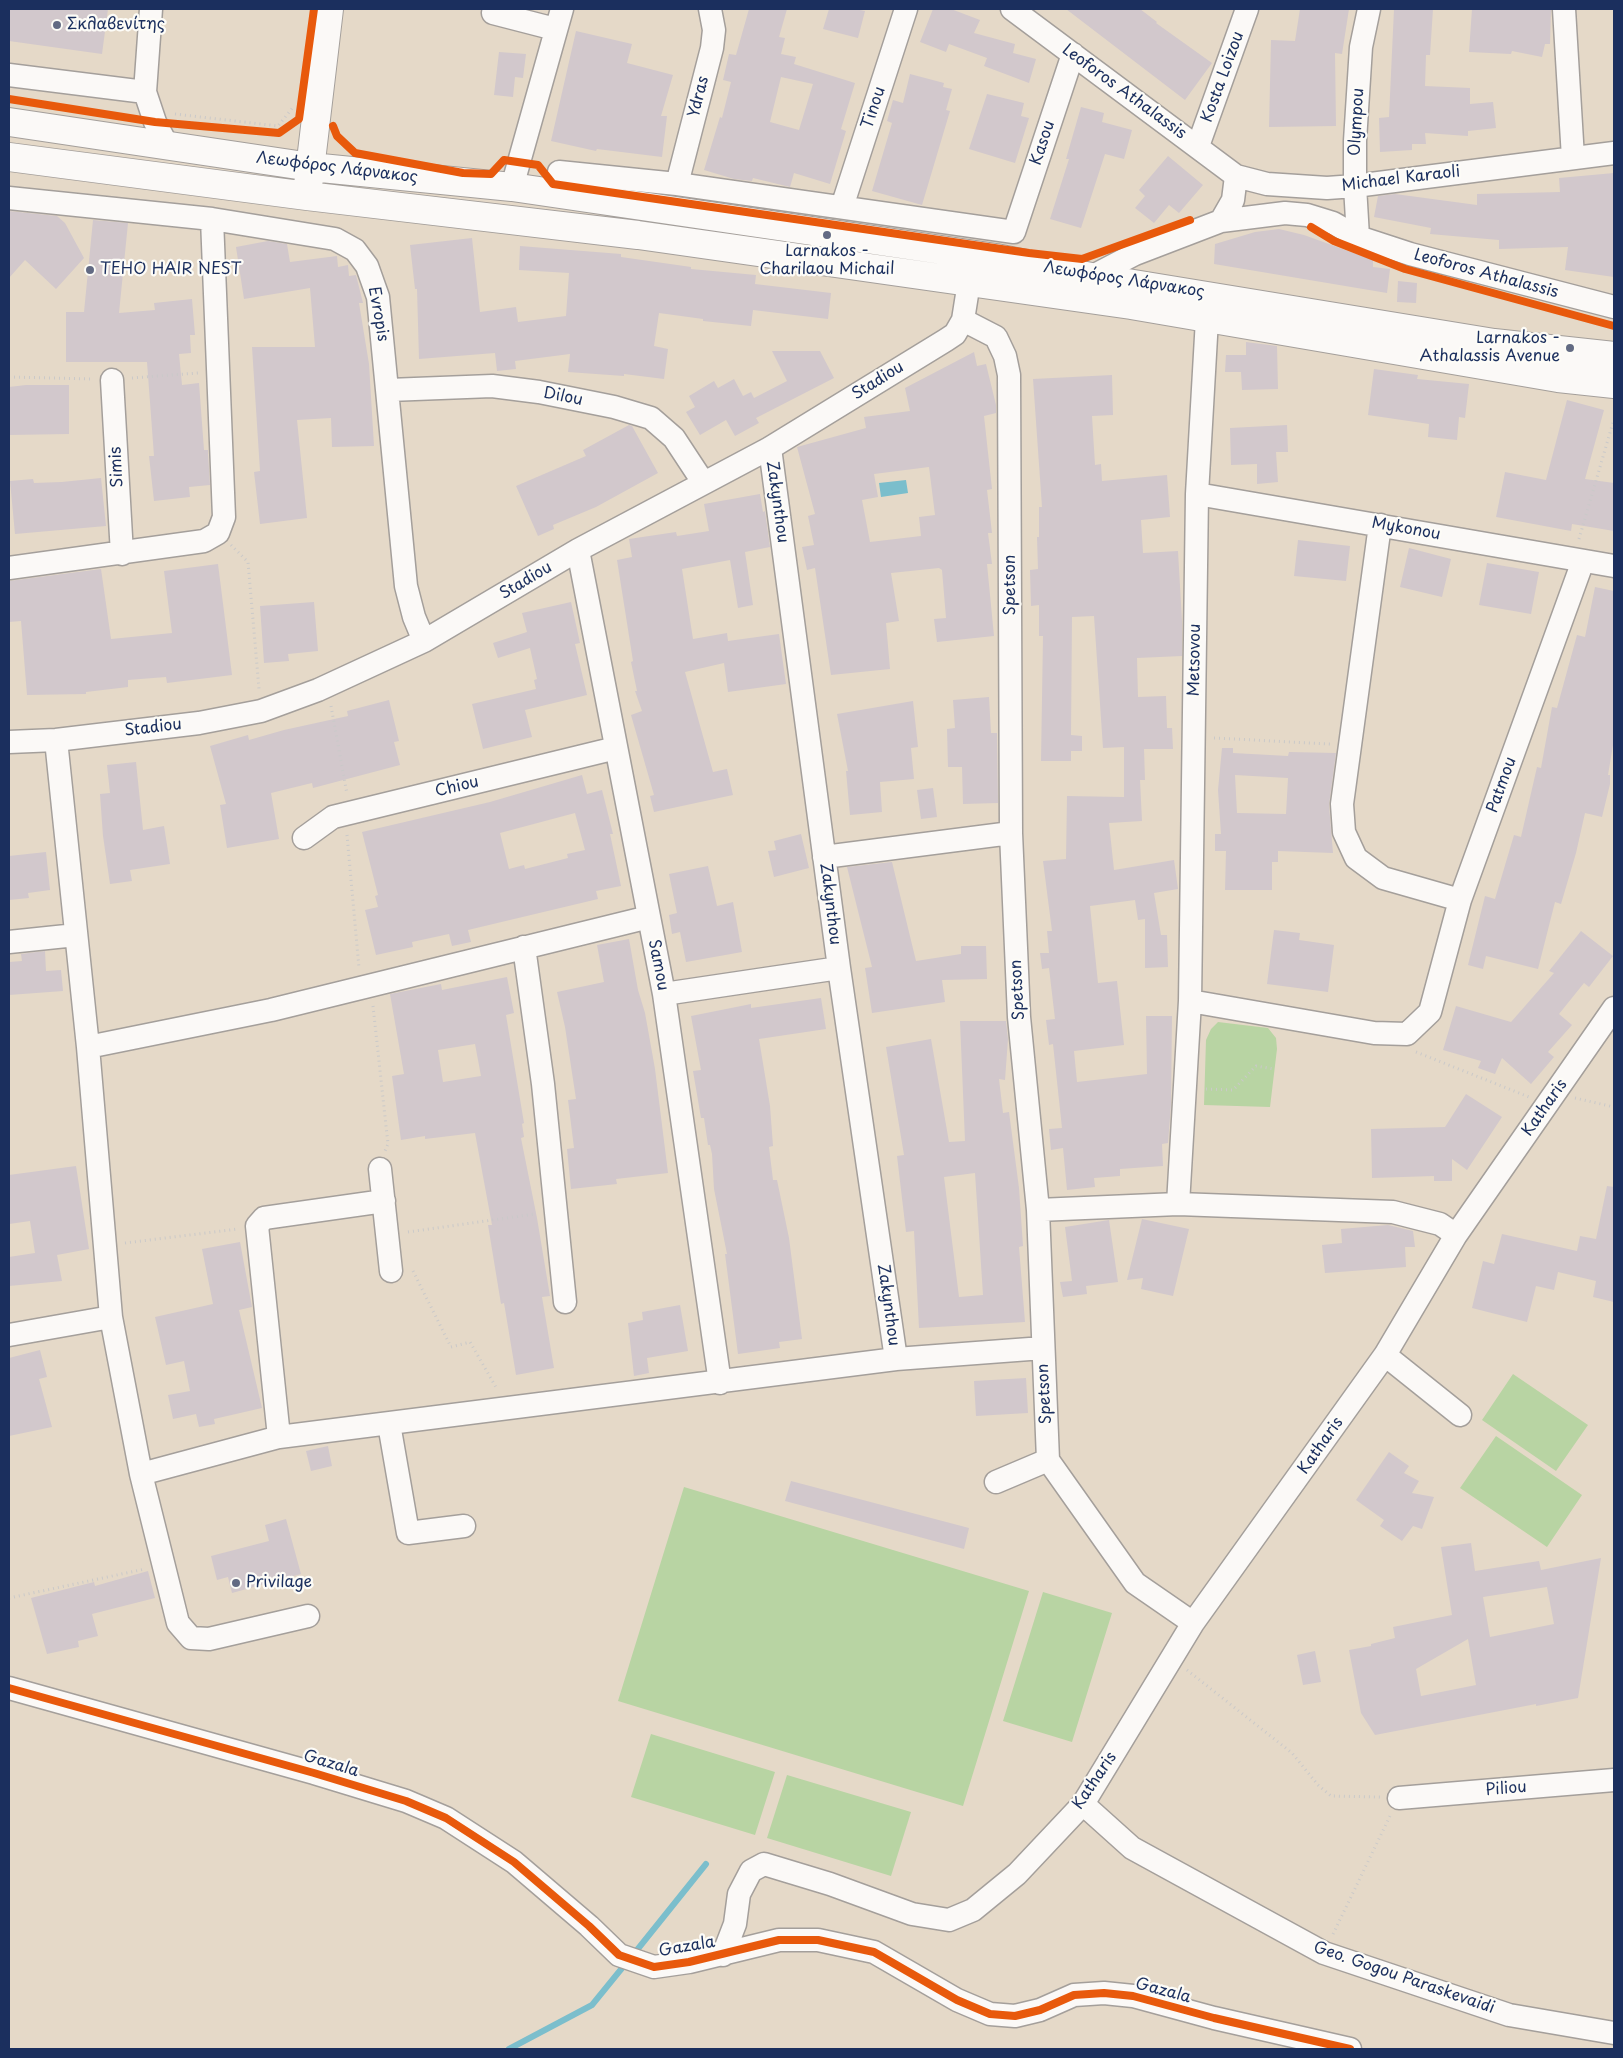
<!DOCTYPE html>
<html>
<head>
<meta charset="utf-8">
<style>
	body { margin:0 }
	#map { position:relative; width:1623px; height:2058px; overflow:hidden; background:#e5d9c8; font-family:"Playpen Sans",sans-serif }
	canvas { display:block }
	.frame { position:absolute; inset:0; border:10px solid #1b2f5e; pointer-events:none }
</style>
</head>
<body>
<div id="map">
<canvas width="1623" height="2058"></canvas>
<div class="frame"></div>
</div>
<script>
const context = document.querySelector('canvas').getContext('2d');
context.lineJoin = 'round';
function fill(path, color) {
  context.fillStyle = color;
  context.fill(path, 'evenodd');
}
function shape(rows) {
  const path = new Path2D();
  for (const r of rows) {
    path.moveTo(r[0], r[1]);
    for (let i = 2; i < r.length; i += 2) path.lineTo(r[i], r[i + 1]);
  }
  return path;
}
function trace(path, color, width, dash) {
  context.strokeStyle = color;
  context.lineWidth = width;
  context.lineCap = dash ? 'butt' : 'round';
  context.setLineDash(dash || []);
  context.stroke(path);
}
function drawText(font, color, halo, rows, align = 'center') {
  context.font = font + ' "Playpen Sans",sans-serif';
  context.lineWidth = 4.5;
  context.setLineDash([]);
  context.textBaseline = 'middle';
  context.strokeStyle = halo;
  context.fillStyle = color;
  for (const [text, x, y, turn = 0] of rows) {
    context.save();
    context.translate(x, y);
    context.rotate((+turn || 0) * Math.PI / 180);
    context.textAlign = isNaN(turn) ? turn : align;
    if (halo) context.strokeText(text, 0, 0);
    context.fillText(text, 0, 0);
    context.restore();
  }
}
fill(shape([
	[1218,1022,1268,1028,1276,1038,1277,1049,1270,1107,1204,1105,1206,1040,1211,1029],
	[1513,1374,1588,1425,1556,1471,1482,1420],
	[1496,1436,1582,1495,1547,1547,1460,1488],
	[684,1487,1029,1591,963,1806,618,1701],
	[1043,1592,1112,1613,1072,1742,1003,1721],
	[651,1734,775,1772,755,1835,631,1797],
	[787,1775,911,1812,891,1876,767,1838]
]), '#b8d4a3');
fill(shape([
	[906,480,908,493,881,497,879,483]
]), '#7bbecc');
trace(shape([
	[633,1955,706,1864],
	[509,2049,592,2005,627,1962]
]), '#7bbecc', 6);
fill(shape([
	[9,9,108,9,102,54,9,41],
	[749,9,787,9,779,37,785,38,781,54,796,57,794,64,855,83,841,129,846,131,830,184,794,173,790,187,753,178,752,181,734,179,704,170,720,117,722,118,731,82,723,80,729,54,736,55],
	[781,77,813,84,799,130,770,122],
	[829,9,855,9,865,11,858,38,823,29],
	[933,9,951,9,980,20,974,33,1015,44,1013,53,1036,59,1029,83,984,66,987,58,949,44,946,52,920,42],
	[1066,9,1140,9,1157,22,1156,23,1212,63,1185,100],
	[1300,9,1349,9,1342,54,1335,53,1336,126,1269,127,1271,40,1295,41],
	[1394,9,1433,9,1430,55,1426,55,1425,86,1470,88,1470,104,1493,102,1496,128,1468,131,1468,136,1425,133,1426,144,1412,144,1412,150,1380,152,1379,118,1389,117],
	[1472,9,1551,9,1550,44,1545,44,1542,57,1512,51,1511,54,1469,52],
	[576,31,632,44,627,63,673,75,661,116,667,116,662,157,597,149,596,151,551,141],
	[499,52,526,54,523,78,515,77,513,97,494,95],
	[910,74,944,83,943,87,952,89,946,110,950,111,922,205,872,191,892,123,887,121,893,100,903,103],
	[987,94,1024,103,1021,116,1029,118,1015,163,969,149],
	[1081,107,1104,113,1102,122,1132,130,1124,159,1105,154,1081,228,1050,219,1069,159,1066,159],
	[1168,156,1203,185,1179,213,1169,205,1154,223,1135,208,1145,196,1139,190],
	[1614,173,1614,277,1565,270,1568,247,1499,249,1499,240,1430,234,1431,228,1374,217,1378,196,1395,194,1477,205,1477,194,1560,192,1559,178],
	[9,211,57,216,65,223,84,258,56,289,25,260,9,278],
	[93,220,128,223,119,313,155,310,154,303,192,299,195,335,190,335,191,353,179,354,182,385,199,383,204,450,208,450,208,453,210,485,189,487,190,497,154,501,149,456,154,456,147,362,66,362,66,312,84,312],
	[1279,229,1304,235,1373,260,1373,267,1390,269,1387,293,1214,264,1215,244,1255,232],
	[472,238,480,312,516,307,518,322,566,316,569,273,519,270,520,246,621,254,621,257,691,267,691,269,756,275,755,284,831,293,828,319,753,310,751,326,703,321,703,319,659,313,654,346,668,349,664,379,624,374,624,376,568,372,570,354,515,361,516,369,497,371,495,353,419,359,417,289,415,289,410,245],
	[268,241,287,244,290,262,337,256,338,267,348,265,349,276,356,275,363,303,359,303,369,364,374,446,332,447,331,418,297,420,307,518,260,524,254,472,260,471,252,347,315,347,310,288,244,299,236,247],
	[1398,281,1417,283,1416,303,1397,302],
	[1246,342,1277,346,1278,389,1242,390,1241,372,1225,372,1226,355,1246,355],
	[772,351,820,351,834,378,756,418,759,423,735,436,726,420,700,435,686,412,695,407,689,396,714,381,718,388,734,379,743,396,751,392,754,398,787,381],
	[974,352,977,366,986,364,996,405,996,413,984,416,992,489,987,490,992,533,988,533,992,564,987,564,994,636,937,642,934,619,946,618,942,570,939,568,891,573,899,621,886,623,890,669,831,675,815,568,807,570,802,547,814,545,808,516,815,514,797,447,866,428,864,417,910,411,905,388],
	[929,467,935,515,919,517,921,536,870,542,862,500,878,497,874,474],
	[1374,369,1418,375,1417,379,1469,384,1465,418,1459,417,1457,440,1428,437,1429,424,1368,415],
	[1112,375,1113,415,1092,416,1095,465,1101,464,1102,481,1167,475,1170,517,1141,520,1143,553,1178,551,1182,621,1182,656,1137,658,1138,697,1166,696,1167,728,1172,728,1173,749,1144,749,1145,780,1140,780,1142,821,1109,823,1114,870,1174,860,1178,889,1154,893,1161,935,1167,935,1168,967,1145,968,1145,919,1138,920,1135,900,1090,906,1098,983,1117,981,1124,1045,1074,1051,1077,1082,1147,1074,1146,1016,1172,1016,1171,1105,1168,1143,1162,1144,1163,1166,1120,1169,1120,1176,1094,1178,1095,1187,1067,1190,1063,1148,1051,1150,1049,1129,1062,1128,1053,1044,1049,1045,1046,1020,1055,1019,1049,968,1042,969,1040,953,1049,953,1047,931,1052,931,1043,861,1066,859,1067,796,1124,797,1124,747,1103,748,1094,616,1072,617,1071,735,1082,736,1082,751,1071,751,1071,761,1041,761,1043,636,1039,636,1039,605,1031,606,1030,570,1038,569,1037,537,1039,537,1039,507,1042,507,1033,379],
	[26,385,69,385,69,434,9,435,9,387],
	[1567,400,1604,410,1585,479,1614,483,1614,531,1572,524,1571,531,1496,517,1505,472,1546,480],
	[629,425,632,426,658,473,596,507,553,525,554,529,538,536,516,486,586,456,583,450],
	[1287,425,1288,452,1276,452,1278,482,1257,484,1257,464,1231,465,1230,428],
	[101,478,106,526,15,534,10,481,33,479,34,483,62,482],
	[760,494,763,512,765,511,770,547,745,552,753,605,738,608,730,560,682,569,693,639,727,633,728,641,779,634,786,684,728,692,724,663,685,672,713,772,727,769,733,795,654,812,650,796,654,795,631,715,642,711,635,691,637,691,631,662,633,661,617,560,632,557,629,539,676,532,677,536,709,531,704,504],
	[1298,540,1350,546,1346,581,1294,576],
	[1409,548,1451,559,1442,597,1400,587],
	[1487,563,1539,572,1531,614,1479,605],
	[218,564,232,675,167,683,166,677,128,680,128,687,86,692,86,694,27,695,21,621,9,622,9,581,101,569,111,639,172,633,164,571],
	[1595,587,1614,591,1614,739,1608,775,1610,775,1610,784,1602,817,1585,813,1576,853,1561,904,1555,902,1538,969,1486,956,1483,969,1468,965,1485,896,1495,899,1514,835,1521,837,1537,767,1541,768,1552,707,1557,708,1577,635,1585,637],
	[314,602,318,651,288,654,289,661,264,663,260,606],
	[571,602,580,643,575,644,587,695,525,710,532,737,483,749,472,704,536,689,534,680,537,679,530,648,498,658,493,643,527,632,522,613],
	[989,697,991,733,997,733,998,803,963,804,962,767,948,767,947,729,955,728,953,700],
	[389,700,399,741,394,742,400,765,313,788,312,783,271,793,279,839,227,848,220,805,226,804,210,746,248,735,249,740,284,730,348,716,347,711],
	[913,701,918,747,911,748,914,779,880,782,882,812,850,815,846,771,848,771,837,714],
	[1222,748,1233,748,1233,753,1288,756,1289,752,1336,753,1329,805,1333,853,1278,851,1278,862,1272,862,1272,890,1225,890,1226,851,1215,851,1215,834,1221,834,1218,790],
	[1235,775,1288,778,1286,814,1237,813],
	[136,762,143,830,164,826,170,864,130,870,132,881,110,884,103,836,100,794,110,793,107,765],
	[582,775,587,794,602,790,613,834,610,834,621,886,596,891,598,899,468,930,471,942,452,946,449,934,412,942,413,947,376,955,365,910,378,907,375,896,378,895,362,832,490,802],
	[575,813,585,850,567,854,568,858,525,869,524,865,509,869,500,833],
	[933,788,937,817,921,819,917,790],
	[801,834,809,868,774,877,768,851,776,850,774,841],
	[46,852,50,890,28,893,29,898,9,900,9,856],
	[892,862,916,961,961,954,961,946,986,946,987,979,942,980,945,1002,872,1013,865,968,872,967,847,867],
	[708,866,717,906,733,902,742,952,686,962,680,932,672,934,669,915,677,913,669,874],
	[1274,930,1300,933,1299,940,1334,945,1328,992,1267,984],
	[1581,931,1613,956,1589,987,1584,983,1559,1014,1572,1025,1548,1052,1554,1057,1531,1084,1502,1058,1495,1074,1478,1068,1481,1061,1443,1050,1456,1006,1511,1022,1554,973,1549,971],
	[629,939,638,990,645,1013,655,1069,668,1173,616,1179,617,1184,571,1189,567,1149,574,1148,568,1100,576,1099,565,1027,557,992,604,982,597,945],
	[45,951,46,971,61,970,63,991,9,995,9,962,22,961,21,954],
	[507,977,514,1013,506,1015,524,1123,522,1124,524,1137,521,1138,537,1218,550,1296,542,1297,554,1368,516,1375,504,1303,501,1304,488,1225,492,1225,475,1133,425,1139,425,1136,401,1140,392,1076,404,1074,390,994,441,984,442,990],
	[475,1044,481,1076,443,1082,438,1050],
	[821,998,826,1029,759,1039,770,1106,773,1146,769,1147,773,1180,777,1180,789,1238,802,1339,779,1342,780,1348,738,1354,725,1254,727,1254,714,1189,712,1154,710,1145,708,1145,704,1118,701,1118,693,1071,701,1070,691,1016,751,1004,751,1008],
	[960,1021,1006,1021,1008,1039,1005,1080,999,1079,1003,1113,1009,1112,1019,1188,1023,1246,1019,1247,1025,1322,919,1328,914,1231,906,1232,897,1156,904,1155,886,1047,931,1039,949,1142,965,1141],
	[975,1173,983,1295,959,1297,944,1177],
	[1466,1094,1502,1117,1467,1170,1452,1159,1452,1181,1434,1181,1434,1176,1372,1178,1371,1129,1445,1127],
	[76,1166,89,1249,57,1255,62,1281,9,1286,9,1257,35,1253,30,1221,9,1224,9,1175],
	[1607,1186,1614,1187,1614,1302,1593,1297,1596,1281,1558,1272,1554,1290,1536,1286,1527,1322,1472,1308,1483,1261,1494,1264,1502,1234,1577,1251,1580,1236,1596,1239],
	[1142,1219,1189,1229,1173,1296,1141,1289,1143,1278,1127,1280],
	[1109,1220,1118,1282,1086,1286,1087,1294,1063,1297,1060,1282,1072,1281,1065,1227],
	[1388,1225,1413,1231,1415,1247,1405,1247,1406,1267,1325,1273,1322,1245,1342,1243,1341,1229],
	[240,1242,252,1307,239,1310,262,1408,214,1419,215,1424,199,1427,196,1414,173,1419,168,1395,190,1391,184,1361,166,1365,155,1317,213,1304,202,1249],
	[680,1305,688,1351,647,1358,649,1373,634,1376,628,1323,643,1320,642,1312],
	[40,1350,47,1377,39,1379,52,1427,9,1436,9,1358],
	[1026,1378,1028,1413,976,1416,974,1381],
	[328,1446,332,1466,311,1471,306,1451],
	[1389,1452,1409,1466,1404,1473,1419,1481,1412,1493,1434,1497,1422,1529,1413,1526,1402,1541,1380,1526,1384,1520,1356,1500],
	[791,1481,969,1528,964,1549,785,1501],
	[286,1519,301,1574,232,1593,228,1577,217,1580,211,1556,269,1541,265,1525],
	[1471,1543,1475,1571,1539,1561,1541,1570,1601,1558,1578,1698,1536,1706,1536,1704,1375,1735,1361,1713,1349,1650,1371,1646,1371,1644,1395,1638,1393,1627,1452,1615,1441,1547],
	[1547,1587,1554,1624,1490,1637,1483,1597],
	[1468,1639,1476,1685,1421,1696,1416,1669],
	[148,1571,155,1598,92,1614,98,1636,78,1641,79,1647,47,1654,31,1598,94,1582,95,1586],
	[1315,1651,1321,1682,1303,1685,1297,1655]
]), '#d2c8cc');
const minor = shape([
	[151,9,145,92,155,122,167,145],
	[1012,9,1236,176,1267,184,1327,188,1355,186,1614,153],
	[1564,9,1573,158],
	[493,13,555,29],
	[9,75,145,92],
	[1198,146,1247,9],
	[559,172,677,184,1014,232,1073,54],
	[677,184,712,48,714,30,710,9],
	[512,187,562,9],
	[9,198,212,219,335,239,355,250,367,266,378,297,406,586,414,617,424,641],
	[842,207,906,9],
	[1221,221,1233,200,1236,176],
	[1358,237,1355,186,1355,141,1361,47,1369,9],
	[1091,277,1135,254,1221,221,1285,213,1307,215,1333,223,1358,237,1410,254,1614,307],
	[963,320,996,337,1005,356,1009,375,1011,833,1019,1017,1038,1210,1048,1460,1135,1583,1193,1623],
	[112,380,122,554],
	[389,390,492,386,539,392,614,407,651,418,674,438,703,482],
	[770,448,839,968,896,1359],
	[1197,494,1614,566],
	[1380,525,1342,804,1344,832,1356,858,1383,878,1460,900],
	[578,550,664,994,720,1383],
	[9,568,204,541,218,533,224,517,212,219],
	[56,740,88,1047,111,1317,141,1474,178,1623,191,1638,209,1639,308,1616],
	[9,742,56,740,199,723,261,711,318,690,424,641,578,550,770,448,946,340,955,334,963,320,969,282],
	[304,838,333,817,616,748],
	[824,857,1011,833],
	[9,942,76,935],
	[524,947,543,1084,565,1302],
	[664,994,839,968],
	[1190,1001,1197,494,1207,319],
	[88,1047,271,1010,649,917],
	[380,1169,391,1271],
	[1178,1204,1190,1001,1374,1033,1407,1034,1430,1012,1460,900,1583,561],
	[1038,1210,1178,1204,1393,1212,1440,1224,1456,1235],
	[9,1335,111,1317],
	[1385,1355,1460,1415],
	[389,1424,408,1533,464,1526],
	[279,1437,257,1226,264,1218,384,1201],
	[141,1474,279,1437,896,1359,1043,1348],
	[996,1482,1048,1460],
	[9,1688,314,1773,406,1801,446,1818,514,1862,589,1926,619,1955,654,1967,689,1962,779,1940,818,1940,874,1952,957,2000,990,2014,1015,2016,1040,2010,1074,1995,1104,1993,1133,1996,1214,2018,1350,2049],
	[1399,1798,1614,1780],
	[1083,1804,1132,1848,1324,1953,1509,2015,1614,2033],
	[723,1955,735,1924,739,1894,751,1871,764,1864,830,1884,912,1914,949,1920,973,1910,1017,1874,1083,1804,1193,1623,1385,1355,1456,1235,1614,1008]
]);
const major = shape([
	[9,122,311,167,512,187,996,258,1091,277,1494,343,1614,356],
	[9,157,307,196,638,235,969,282,1131,305,1558,378,1614,384],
	[308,186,329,9]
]);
trace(minor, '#a49f9b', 25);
trace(major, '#a49f9b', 30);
trace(shape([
	[175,114,278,126,294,106],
	[9,377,93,379],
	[132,378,198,373],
	[1579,539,1614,419],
	[231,545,248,562,259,689],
	[331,706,347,794],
	[1214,738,1330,744],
	[347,835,359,968],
	[373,1006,388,1144,385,1151],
	[1416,1052,1529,1097],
	[1206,1089,1233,1090,1256,1066,1274,1069],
	[1575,1098,1614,1107],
	[408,1232,535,1214],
	[125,1243,238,1229],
	[413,1271,451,1347,470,1342,497,1389],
	[9,1598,145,1569],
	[1187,1670,1292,1753,1318,1785,1331,1796,1380,1797],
	[1333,1934,1390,1816]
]), '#cac9c9', 3, [1, 4]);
trace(minor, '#fbf9f7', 22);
trace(major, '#fbf9f7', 28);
trace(shape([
	[9,99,155,122,279,133,299,119,314,9],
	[333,126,337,136,355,153,463,173,491,174,504,160,538,165,553,184,1029,253,1082,259,1190,220],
	[1311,227,1334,241,1405,269,1614,326],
	[9,1688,314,1773,406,1801,446,1818,514,1862,589,1926,619,1955,654,1967,689,1962,779,1940,818,1940,874,1952,957,2000,990,2014,1015,2016,1040,2010,1074,1995,1104,1993,1133,1996,1214,2018,1350,2049]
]), '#e8590c', 8);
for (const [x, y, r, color] of [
	[57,25,5,"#626a83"],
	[827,235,5,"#626a83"],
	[90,270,5,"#626a83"],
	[1570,348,5,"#626a83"],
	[236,1583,5,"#626a83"]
]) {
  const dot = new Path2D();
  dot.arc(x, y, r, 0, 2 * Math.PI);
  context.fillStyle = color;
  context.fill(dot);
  trace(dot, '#fdfcf7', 2);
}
drawText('16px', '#1b2f5e', '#fdfcf7', [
	["Σκλαβενίτης",67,25],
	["Larnakos -",827,252,"center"],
	["Charilaou Michail",827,270,"center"],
	["TEHO HAIR NEST",100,270],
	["Larnakos -",1560,339,"right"],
	["Athalassis Avenue",1560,357,"right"],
	["Privilage",246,1583]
], 'left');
drawText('16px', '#1b2f5e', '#fdfcf7', [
	["Kosta Loizou",1223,77,-70],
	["Leoforos Athalassis",1124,92,36],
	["Ydras",699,97,-76],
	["Tinou",874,108,-72],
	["Olympou",1357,122,-87],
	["Kasou",1043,143,-72],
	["Λεωφόρος Λάρνακος",337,168,7],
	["Michael Karaoli",1401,179,-7],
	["Leoforos Athalassis",1486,274,15],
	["Λεωφόρος Λάρνακος",1124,280,9],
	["Evropis",378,314,80],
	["Stadiou",878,381,-32],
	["Dilou",563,397,11],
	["Simis",117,467,-93],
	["Zakynthou",777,502,82],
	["Mykonou",1406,529,10],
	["Stadiou",526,581,-31],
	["Spetson",1011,585,-90],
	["Metsovou",1195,660,-89],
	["Stadiou",153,728,-7],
	["Patmou",1502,785,-70],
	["Chiou",457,787,-14],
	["Zakynthou",830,904,83],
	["Samou",658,965,79],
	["Spetson",1018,990,-93],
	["Katharis",1545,1108,-55],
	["Zakynthou",888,1305,82],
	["Spetson",1045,1394,-93],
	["Katharis",1321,1446,-55],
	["Gazala",331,1764,17],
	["Katharis",1095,1781,-56],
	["Piliou",1506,1789,-5],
	["Gazala",687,1947,-10],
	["Geo. Gogou Paraskevaidi",1404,1978,19],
	["Gazala",1163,1991,15]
]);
</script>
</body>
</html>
